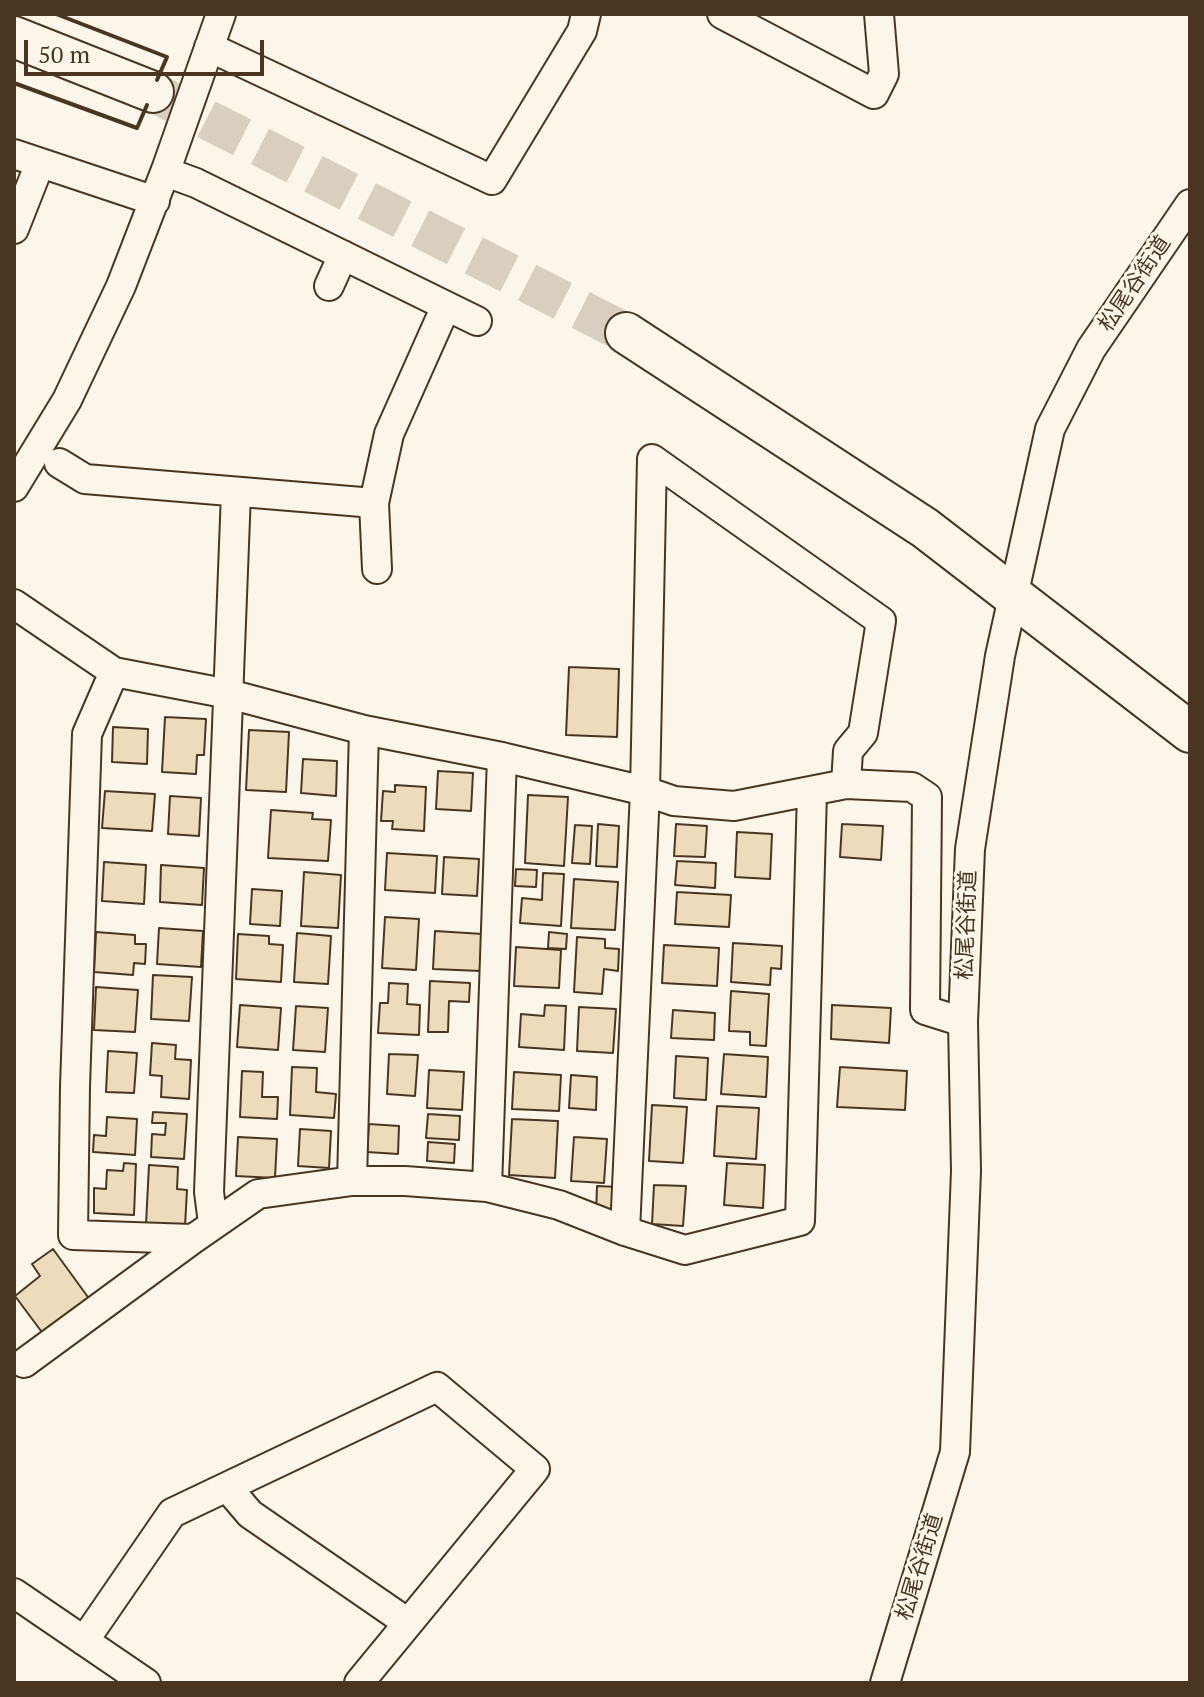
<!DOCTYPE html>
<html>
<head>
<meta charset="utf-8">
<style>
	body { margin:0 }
	#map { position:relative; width:1204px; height:1697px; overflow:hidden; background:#fbf6e9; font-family:"PT Serif",serif }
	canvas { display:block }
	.frame { position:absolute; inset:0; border:16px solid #4a3520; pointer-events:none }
	.scale { position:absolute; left:24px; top:40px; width:240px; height:36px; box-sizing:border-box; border:4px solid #4a3520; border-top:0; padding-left:10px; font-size:24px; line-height:28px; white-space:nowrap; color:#4a3520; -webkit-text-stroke:6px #fbf6e9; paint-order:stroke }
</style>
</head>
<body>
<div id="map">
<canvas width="1204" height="1697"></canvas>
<div class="frame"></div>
<div class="scale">50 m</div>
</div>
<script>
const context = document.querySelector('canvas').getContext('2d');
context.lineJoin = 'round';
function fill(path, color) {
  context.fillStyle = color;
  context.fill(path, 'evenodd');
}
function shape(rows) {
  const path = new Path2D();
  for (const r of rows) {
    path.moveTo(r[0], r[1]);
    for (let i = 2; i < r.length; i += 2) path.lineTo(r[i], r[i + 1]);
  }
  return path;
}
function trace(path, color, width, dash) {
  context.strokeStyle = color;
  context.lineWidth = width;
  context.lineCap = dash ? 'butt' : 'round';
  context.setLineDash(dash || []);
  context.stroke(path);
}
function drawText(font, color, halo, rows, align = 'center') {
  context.font = font + ' "PT Serif","Noto Sans JP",serif';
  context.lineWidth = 6;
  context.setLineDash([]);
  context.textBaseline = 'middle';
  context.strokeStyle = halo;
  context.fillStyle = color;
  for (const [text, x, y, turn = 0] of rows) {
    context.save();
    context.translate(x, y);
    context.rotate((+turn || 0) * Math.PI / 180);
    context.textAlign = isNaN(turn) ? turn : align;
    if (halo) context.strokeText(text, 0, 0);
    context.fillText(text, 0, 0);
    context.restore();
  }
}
const building = shape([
	[569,667,619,669,617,737,566,735,569,667],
	[165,717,206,719,204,755,197,755,196,774,162,772,165,717],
	[113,727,148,729,147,764,112,762,113,727],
	[249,730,289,732,286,792,246,790,249,730],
	[303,759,337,761,336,796,301,793,303,759],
	[438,771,473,773,471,811,436,809,438,771],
	[395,785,426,787,424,831,392,829,393,821,381,821,383,791,395,792,395,785],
	[105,791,155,794,152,831,102,828,105,791],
	[528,795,568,797,564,866,525,863,528,795],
	[170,796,201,798,199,836,168,834,170,796],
	[271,810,313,813,312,819,331,820,328,861,268,858,271,810],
	[598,824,619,826,617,867,596,866,598,824],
	[676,824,707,826,705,857,674,856,676,824],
	[842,824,883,826,881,860,840,857,842,824],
	[575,825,592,826,590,864,572,863,575,825],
	[737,832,772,834,770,879,735,877,737,832],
	[387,853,437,856,435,893,385,890,387,853],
	[444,857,479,859,477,896,442,894,444,857],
	[677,861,716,863,715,888,675,885,677,861],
	[104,862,146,865,144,904,102,901,104,862],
	[161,865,204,868,202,905,160,902,161,865],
	[516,869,537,870,536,887,515,886,516,869],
	[304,872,341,875,338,928,301,926,304,872],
	[543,873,564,874,561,926,520,923,522,898,542,900,543,873],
	[574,879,618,882,615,930,571,928,574,879],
	[252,889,282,891,280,926,250,924,252,889],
	[677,892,731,895,729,927,675,924,677,892],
	[385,917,419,919,416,970,382,968,385,917],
	[159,928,203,931,201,967,157,964,159,928],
	[435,931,483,934,481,971,433,969,435,931],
	[96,932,135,935,135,944,146,944,145,964,134,963,133,975,94,972,96,932],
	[549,932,567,934,566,949,548,948,549,932],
	[297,933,331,936,328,984,294,982,297,933],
	[238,934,269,936,269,944,283,945,281,982,236,979,238,934],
	[577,937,605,939,605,948,619,949,618,971,604,969,602,994,574,992,577,937],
	[733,943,782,946,781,969,771,968,770,985,731,982,733,943],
	[664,945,719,948,717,986,662,983,664,945],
	[516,947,561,950,559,988,514,986,516,947],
	[153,975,192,977,189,1021,151,1019,153,975],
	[430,981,470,983,469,1002,449,1001,448,1032,428,1032,430,981],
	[389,983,408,984,407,1004,420,1005,419,1035,378,1033,380,1003,388,1003,389,983],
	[96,987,138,990,135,1032,94,1030,96,987],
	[731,991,769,994,766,1046,750,1045,750,1032,729,1031,731,991],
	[240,1005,281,1008,278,1050,237,1047,240,1005],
	[545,1005,566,1006,564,1050,519,1047,521,1014,544,1016,545,1005],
	[832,1005,891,1008,889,1043,831,1039,832,1005],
	[296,1006,328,1008,325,1052,293,1050,296,1006],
	[579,1007,616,1009,613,1053,577,1051,579,1007],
	[673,1010,715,1013,714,1040,671,1038,673,1010],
	[152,1043,176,1045,175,1059,191,1060,189,1099,161,1097,162,1076,150,1075,152,1043],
	[108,1051,137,1053,134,1093,106,1092,108,1051],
	[389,1054,418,1055,415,1096,387,1094,389,1054],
	[724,1054,768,1057,766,1097,721,1094,724,1054],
	[676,1056,708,1058,706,1100,674,1098,676,1056],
	[292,1067,317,1068,316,1092,336,1094,334,1118,290,1115,292,1067],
	[840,1067,907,1071,905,1110,837,1107,840,1067],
	[429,1070,464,1072,462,1110,427,1108,429,1070],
	[242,1071,263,1072,262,1097,278,1097,277,1119,240,1117,242,1071],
	[514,1072,561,1075,559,1111,512,1109,514,1072],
	[571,1075,597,1077,596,1110,569,1108,571,1075],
	[652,1105,687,1107,683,1163,649,1161,652,1105],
	[717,1106,759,1108,756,1159,714,1156,717,1106],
	[153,1112,187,1114,184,1159,151,1157,152,1134,165,1135,166,1123,152,1123,153,1112],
	[428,1114,460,1116,459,1140,426,1138,428,1114],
	[107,1117,137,1119,135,1155,93,1152,94,1135,106,1136,107,1117],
	[512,1119,558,1121,555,1178,509,1175,512,1119],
	[369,1124,399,1126,398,1154,367,1152,369,1124],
	[300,1129,331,1131,329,1168,298,1166,300,1129],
	[238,1137,277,1139,275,1178,236,1176,238,1137],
	[574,1137,607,1139,604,1183,571,1181,574,1137],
	[428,1142,455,1144,454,1163,427,1161,428,1142],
	[124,1163,136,1164,134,1215,94,1213,94,1188,106,1189,107,1170,123,1171,124,1163],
	[727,1163,765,1165,763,1208,724,1205,727,1163],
	[149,1165,178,1167,177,1189,187,1190,185,1226,146,1224,149,1165],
	[654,1185,686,1186,683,1226,652,1224,654,1185],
	[597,1186,618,1187,616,1216,596,1215,597,1186],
	[53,1249,93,1304,47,1339,15,1296,40,1276,32,1264,53,1249]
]);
fill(building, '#ecdcbc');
trace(building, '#4a3520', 2);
trace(shape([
	[153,92,626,333]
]), '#d8cfc1', 40, [40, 20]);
const street = shape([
	[722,14,874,94,884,74,879,14],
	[209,47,492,180,582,31,586,14],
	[14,154,155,201],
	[166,172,196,183,477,321],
	[14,229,40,163],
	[329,286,343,255],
	[59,463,85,479,374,503],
	[14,487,67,400,121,286,167,167,221,14],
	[377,569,374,503,389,434,446,306],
	[14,604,114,672],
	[812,792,800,1221,685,1250,625,1231,559,1205,487,1187,405,1181,352,1181,258,1194,193,1239,73,1235,75,1087,87,734,114,672,229,694,364,730,502,757,645,791,674,801,734,806,846,784,912,787,927,797,925,1010,963,1022],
	[352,1181,364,730],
	[487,1187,502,757],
	[213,1223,209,1192,236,493],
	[625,1231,645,791,652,459,881,621,863,733,848,751,846,784],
	[24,1363,193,1239],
	[227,1487,250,1514,408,1623],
	[14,1593,146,1683],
	[84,1641,172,1513,437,1387,535,1469,359,1683],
	[885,1683,955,1452,966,1171,963,1022,970,849,1000,656,1050,429,1091,349,1190,204]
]);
const secondary = shape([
	[14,37,153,92],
	[626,333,925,528,1190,732]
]);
trace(street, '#4a3520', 32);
trace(secondary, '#4a3520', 44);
trace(street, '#fbf6e9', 28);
trace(secondary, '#fbf6e9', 40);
trace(shape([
	[56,14,167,57,157,80],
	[14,83,137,128,147,105]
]), '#4a3520', 4);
drawText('22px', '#4a3520', '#fbf6e9', [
	["松尾谷街道",1135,284,-56],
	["松尾谷街道",967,925,-88],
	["松尾谷街道",920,1567,-73]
]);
</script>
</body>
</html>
